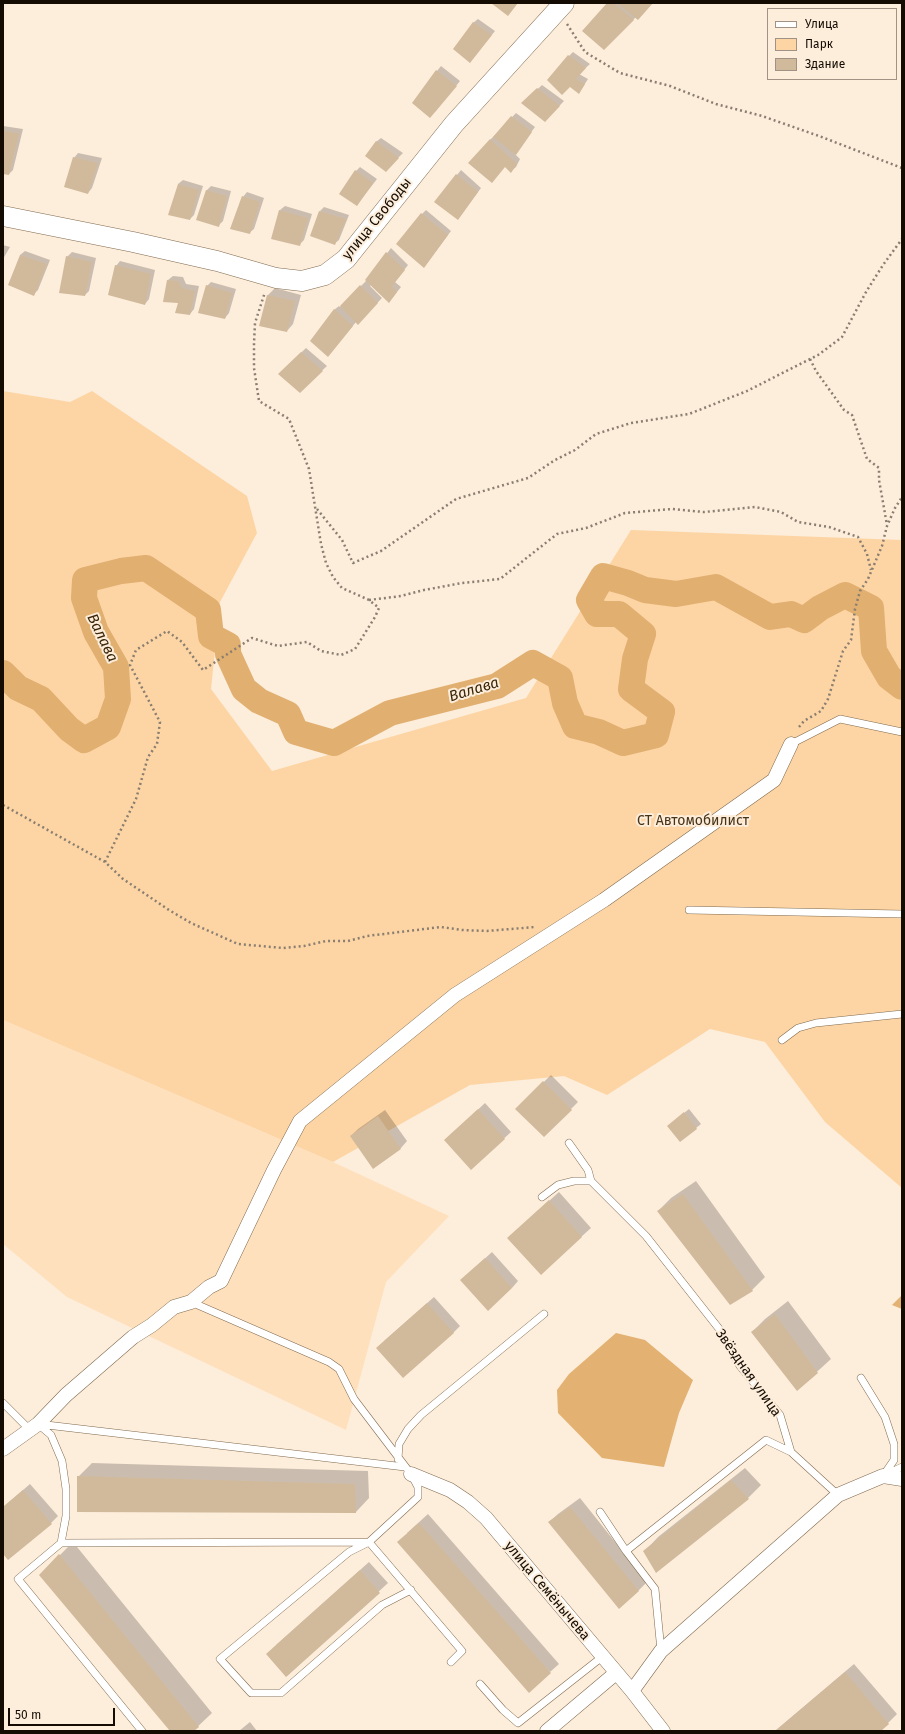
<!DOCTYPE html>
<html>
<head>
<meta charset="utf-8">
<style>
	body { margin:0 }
	#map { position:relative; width:905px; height:1734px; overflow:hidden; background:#fdeddb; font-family:"Fira Sans",sans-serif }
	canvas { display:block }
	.frame { position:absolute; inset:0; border:4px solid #140c03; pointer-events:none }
	.legend { position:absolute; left:767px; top:8px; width:130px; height:72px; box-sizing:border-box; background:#fdeddb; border:1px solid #a09385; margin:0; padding:5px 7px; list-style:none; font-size:12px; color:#140c03 }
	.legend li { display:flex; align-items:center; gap:8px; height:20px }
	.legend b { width:20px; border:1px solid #a09385 }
	.scale { position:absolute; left:8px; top:1708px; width:107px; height:18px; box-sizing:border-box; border:2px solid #140c03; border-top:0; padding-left:5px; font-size:12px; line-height:14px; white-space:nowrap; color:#140c03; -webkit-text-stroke:3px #fdeddb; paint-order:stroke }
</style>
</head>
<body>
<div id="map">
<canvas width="905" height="1734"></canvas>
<div class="frame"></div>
<ul class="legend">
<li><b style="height:5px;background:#fff"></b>Улица</li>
<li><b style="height:11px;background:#fdd5a4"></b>Парк</li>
<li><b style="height:11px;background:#d1b99b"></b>Здание</li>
</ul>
<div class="scale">50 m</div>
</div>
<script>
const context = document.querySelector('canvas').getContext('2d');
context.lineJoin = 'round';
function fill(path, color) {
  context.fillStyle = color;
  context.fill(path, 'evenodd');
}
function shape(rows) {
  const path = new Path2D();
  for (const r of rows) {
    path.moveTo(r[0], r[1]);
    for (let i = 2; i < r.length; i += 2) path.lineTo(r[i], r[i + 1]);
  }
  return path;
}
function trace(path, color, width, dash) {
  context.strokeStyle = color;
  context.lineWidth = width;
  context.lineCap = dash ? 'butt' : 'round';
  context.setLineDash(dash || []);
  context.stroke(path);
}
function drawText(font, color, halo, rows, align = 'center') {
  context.font = font + ' "Fira Sans",sans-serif';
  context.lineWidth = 4;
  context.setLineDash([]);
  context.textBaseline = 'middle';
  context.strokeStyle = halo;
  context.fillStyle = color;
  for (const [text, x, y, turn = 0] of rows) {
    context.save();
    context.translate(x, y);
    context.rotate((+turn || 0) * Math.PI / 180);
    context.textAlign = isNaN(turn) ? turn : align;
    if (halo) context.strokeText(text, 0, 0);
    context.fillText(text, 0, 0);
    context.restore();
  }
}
fill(shape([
	[3,1020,333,1162,449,1216,386,1282,346,1430,67,1297,3,1244]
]), '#ffe0bc');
fill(shape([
	[3,391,70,402,92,391,247,496,257,533,220,602,211,689,272,771,526,698,631,530,902,540,902,1188,825,1122,765,1042,710,1029,607,1095,564,1076,470,1085,333,1162,3,1020]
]), '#fdd5a4');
fill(shape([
	[902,1295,902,1309,892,1305],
	[616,1333,645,1340,693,1380,679,1413,664,1467,602,1458,558,1413,557,1390,569,1374]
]), '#e3b171');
fill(shape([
	[608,3,653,3,636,17,604,49],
	[478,19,495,31,474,57,473,23],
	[573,52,590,64,579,74,588,79,579,93,569,56],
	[441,66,460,81,435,112,437,71],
	[542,85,564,101,549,117,523,103],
	[516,113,535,127,515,154,520,159,516,167,511,171,505,166,492,182,490,140],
	[3,126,23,129,13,170,9,174,3,173],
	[381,138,403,153,386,170,376,142],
	[78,153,102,158,92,188,88,193,74,158],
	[360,167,377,179,357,205,356,171],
	[461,170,481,188,458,219,457,175],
	[183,180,203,186,194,215,190,219,178,184],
	[211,186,231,191,223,221,218,226,206,191],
	[247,192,264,198,254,229,249,233,243,197],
	[285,206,312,214,304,240,299,245,280,210],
	[324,207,349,215,339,240,334,244,320,211],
	[426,210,451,231,424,267,422,214],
	[3,245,10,247,3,259],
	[391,248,408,265,395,282,401,287,389,302,371,285,370,286,382,298,362,319,356,322,332,351,334,310,339,306,340,307,366,281],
	[25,251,50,260,38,290,34,294,20,255],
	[72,252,96,258,89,291,85,295,67,257],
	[120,261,155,270,149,299,145,304,116,266],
	[173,276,183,277,186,284,199,286,194,309,190,314,179,303,168,280],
	[211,282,236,289,229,313,225,318,207,286],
	[275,288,301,295,293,324,287,331,261,325,268,295],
	[306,348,327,366,300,391,279,374],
	[551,1075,578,1102,544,1136,517,1108],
	[485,1103,511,1132,471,1169,452,1134],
	[689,1109,701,1124,680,1141,673,1122],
	[385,1110,407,1141,401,1148,373,1168,351,1136,358,1129],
	[696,1181,765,1277,752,1290,658,1211,671,1198],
	[559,1192,591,1228,541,1273,518,1229],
	[492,1252,518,1281,512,1288,468,1274],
	[434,1297,460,1326,453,1333,384,1341],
	[788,1301,831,1359,797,1390,752,1332,765,1319],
	[92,1463,368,1471,369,1498,356,1512,78,1477],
	[745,1468,761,1485,748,1498,656,1571,645,1551,658,1537],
	[30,1484,58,1516,51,1523,3,1553,3,1507],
	[580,1498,647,1582,638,1591,549,1522,558,1514],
	[428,1514,559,1664,550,1672,407,1533],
	[73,1542,212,1713,193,1731,171,1731,40,1575],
	[369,1562,388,1583,287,1676,276,1645],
	[854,1664,897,1714,888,1723,879,1731,775,1731],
	[250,1722,257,1731,239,1731]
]), '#0003');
trace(shape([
	[3,673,18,688,41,699,69,729,84,740,108,727,118,699,116,667,96,632,84,598,85,580,121,571,146,568,208,610,211,636,228,645,228,654,244,689,259,701,288,714,296,732,334,743,390,713,497,686,533,663,560,678,565,703,575,726,599,732,623,743,656,735,662,712,631,689,635,659,643,634,619,614,597,614,589,600,603,576,628,583,645,590,676,594,716,587,770,617,791,614,804,620,820,608,845,595,871,608,874,651,889,677,902,687]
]), '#e1af70', 26);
fill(shape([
	[491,3,518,3,508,16],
	[607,3,614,3,634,20,604,50,582,31],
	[617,3,653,3,638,20],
	[473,22,492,35,470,63,453,49],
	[568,55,586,68,576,79,585,84,579,94,570,87,562,95,547,80],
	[436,70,457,86,430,118,412,103],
	[537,88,560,106,545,122,521,103],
	[511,116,532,132,516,155,493,137],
	[3,131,19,133,9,175,3,174],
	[490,139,517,164,511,173,505,167,492,183,468,163],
	[376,141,399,158,386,172,365,156],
	[73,157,98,163,88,194,64,187],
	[355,170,373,183,357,206,339,194],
	[456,174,478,192,458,220,434,202],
	[178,184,199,190,190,220,168,215],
	[206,190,227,196,219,227,196,220],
	[242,196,260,202,250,234,230,229],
	[279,210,308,218,300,246,271,239],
	[319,211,346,219,335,245,310,236],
	[421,213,448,235,424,268,396,244],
	[386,252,405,270,392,286,397,292,389,303,365,280],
	[20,255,47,264,34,296,8,285],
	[66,256,92,262,85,296,59,293],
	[115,265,151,274,145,305,108,295],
	[167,280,178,281,182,288,195,291,190,315,175,313,178,303,163,302],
	[206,285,232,293,225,319,198,313],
	[360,285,378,303,358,325,340,306],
	[267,295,295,301,287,332,259,326],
	[334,309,353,326,328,357,310,341],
	[301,352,323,371,300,393,278,374],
	[543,1081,572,1110,544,1137,515,1109],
	[478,1109,505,1139,471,1170,444,1140],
	[684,1112,697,1129,680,1142,667,1126],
	[378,1116,401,1149,373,1169,350,1136],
	[683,1194,753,1291,730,1305,657,1211],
	[549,1200,582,1237,541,1275,507,1238],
	[485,1258,512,1288,488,1311,460,1280],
	[427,1303,454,1333,403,1378,376,1348],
	[775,1314,818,1373,797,1391,751,1332],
	[77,1476,355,1484,356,1513,77,1512],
	[731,1480,749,1499,656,1573,643,1551],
	[23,1490,52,1524,8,1560,3,1554,3,1507],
	[570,1507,639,1591,619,1609,548,1522],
	[419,1523,551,1673,529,1693,397,1542],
	[59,1554,199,1727,194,1731,170,1731,39,1575],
	[360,1570,380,1593,286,1677,266,1654],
	[845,1672,889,1724,881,1731,775,1731]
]), '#d1b99b');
const service = shape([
	[791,744,840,719,902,732],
	[689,910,902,914],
	[782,1040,798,1028,816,1023,902,1014],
	[569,1143,588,1170,591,1181],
	[591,1181,646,1236,720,1330,740,1366,780,1415,791,1452,838,1495],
	[542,1197,558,1185,574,1181,591,1181],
	[191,1302,329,1362,339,1369,354,1399,411,1474,418,1487,418,1497,369,1542,349,1552,220,1659,251,1693,281,1693,382,1605,411,1590],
	[861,1378,885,1417,894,1444,894,1460,883,1476],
	[3,1403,30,1430],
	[38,1424,51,1435,62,1461,66,1489,66,1516,61,1543,18,1579,142,1731],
	[38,1424,405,1467],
	[398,1459,399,1444,408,1429,421,1415,544,1314],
	[887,1474,902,1467],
	[600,1512,626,1551,655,1589,661,1651],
	[61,1543,369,1542,462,1651,451,1662],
	[626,1551,766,1440,791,1452],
	[480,1684,503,1710,518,1723,602,1657]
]);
const minor = shape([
	[3,1449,38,1424,66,1395,133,1337,152,1325,174,1307,191,1302,209,1287,221,1281,274,1170,300,1121,455,995,604,900,774,780,791,744],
	[411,1474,450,1490,468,1502,486,1518,632,1691,663,1731],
	[632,1691,661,1651,838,1495,883,1476,902,1479],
	[547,1731,616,1673]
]);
const secondary = shape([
	[3,216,133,242,217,261,276,278,302,281,325,275,346,259,454,124,564,3]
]);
trace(service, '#806a4e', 8);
trace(minor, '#806a4e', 15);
trace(secondary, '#806a4e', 21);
trace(shape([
	[567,24,585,52,620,73,670,86,716,104,762,116,819,136,902,168],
	[810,359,816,371,844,410,852,415,867,459,879,468,879,480,887,525],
	[317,509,342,540,353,563,381,551,456,499,528,478,555,460,575,450,596,434,631,423,689,414,747,391,818,355,842,337,866,292,883,265,902,239],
	[369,600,401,596,424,590,462,583,500,579,557,534,586,528,625,513,672,509,704,512,755,507,781,512,798,522,829,527,858,537,867,554,871,570],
	[799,727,804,721,821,711,828,699,843,651,851,640,855,609,860,591,868,579,882,546,887,526,895,508,902,497],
	[3,805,105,862,123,879,169,910,191,923,238,944,283,948,304,946,326,941,348,941,367,936,441,927,462,930,487,931,535,927],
	[105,862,136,799,148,757,157,744,160,722,130,665,136,650,167,631,182,642,203,670,252,638,278,646,307,642,321,651,341,655,355,649,375,617,379,608,369,600,342,588,333,577,326,563,321,544,309,469,289,419,259,401,254,368,254,343,255,323,265,292]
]), '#8a7e71', 2.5, [2, 3]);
trace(service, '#fff', 7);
trace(minor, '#fff', 14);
trace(secondary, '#fff', 20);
drawText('14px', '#140c03', '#fdeddb', [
	["улица Свободы",377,219,-51],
	["Звёздная улица",748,1373,55],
	["улица Семёнычева",547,1591,50]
]);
drawText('14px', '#483317', '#fdeddb', [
	["СТ Автомобилист",693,821]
]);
drawText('italic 15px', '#3a2609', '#fdeddb', [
	["Валава",102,638,64],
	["Валава",474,690,-17]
]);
</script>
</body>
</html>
